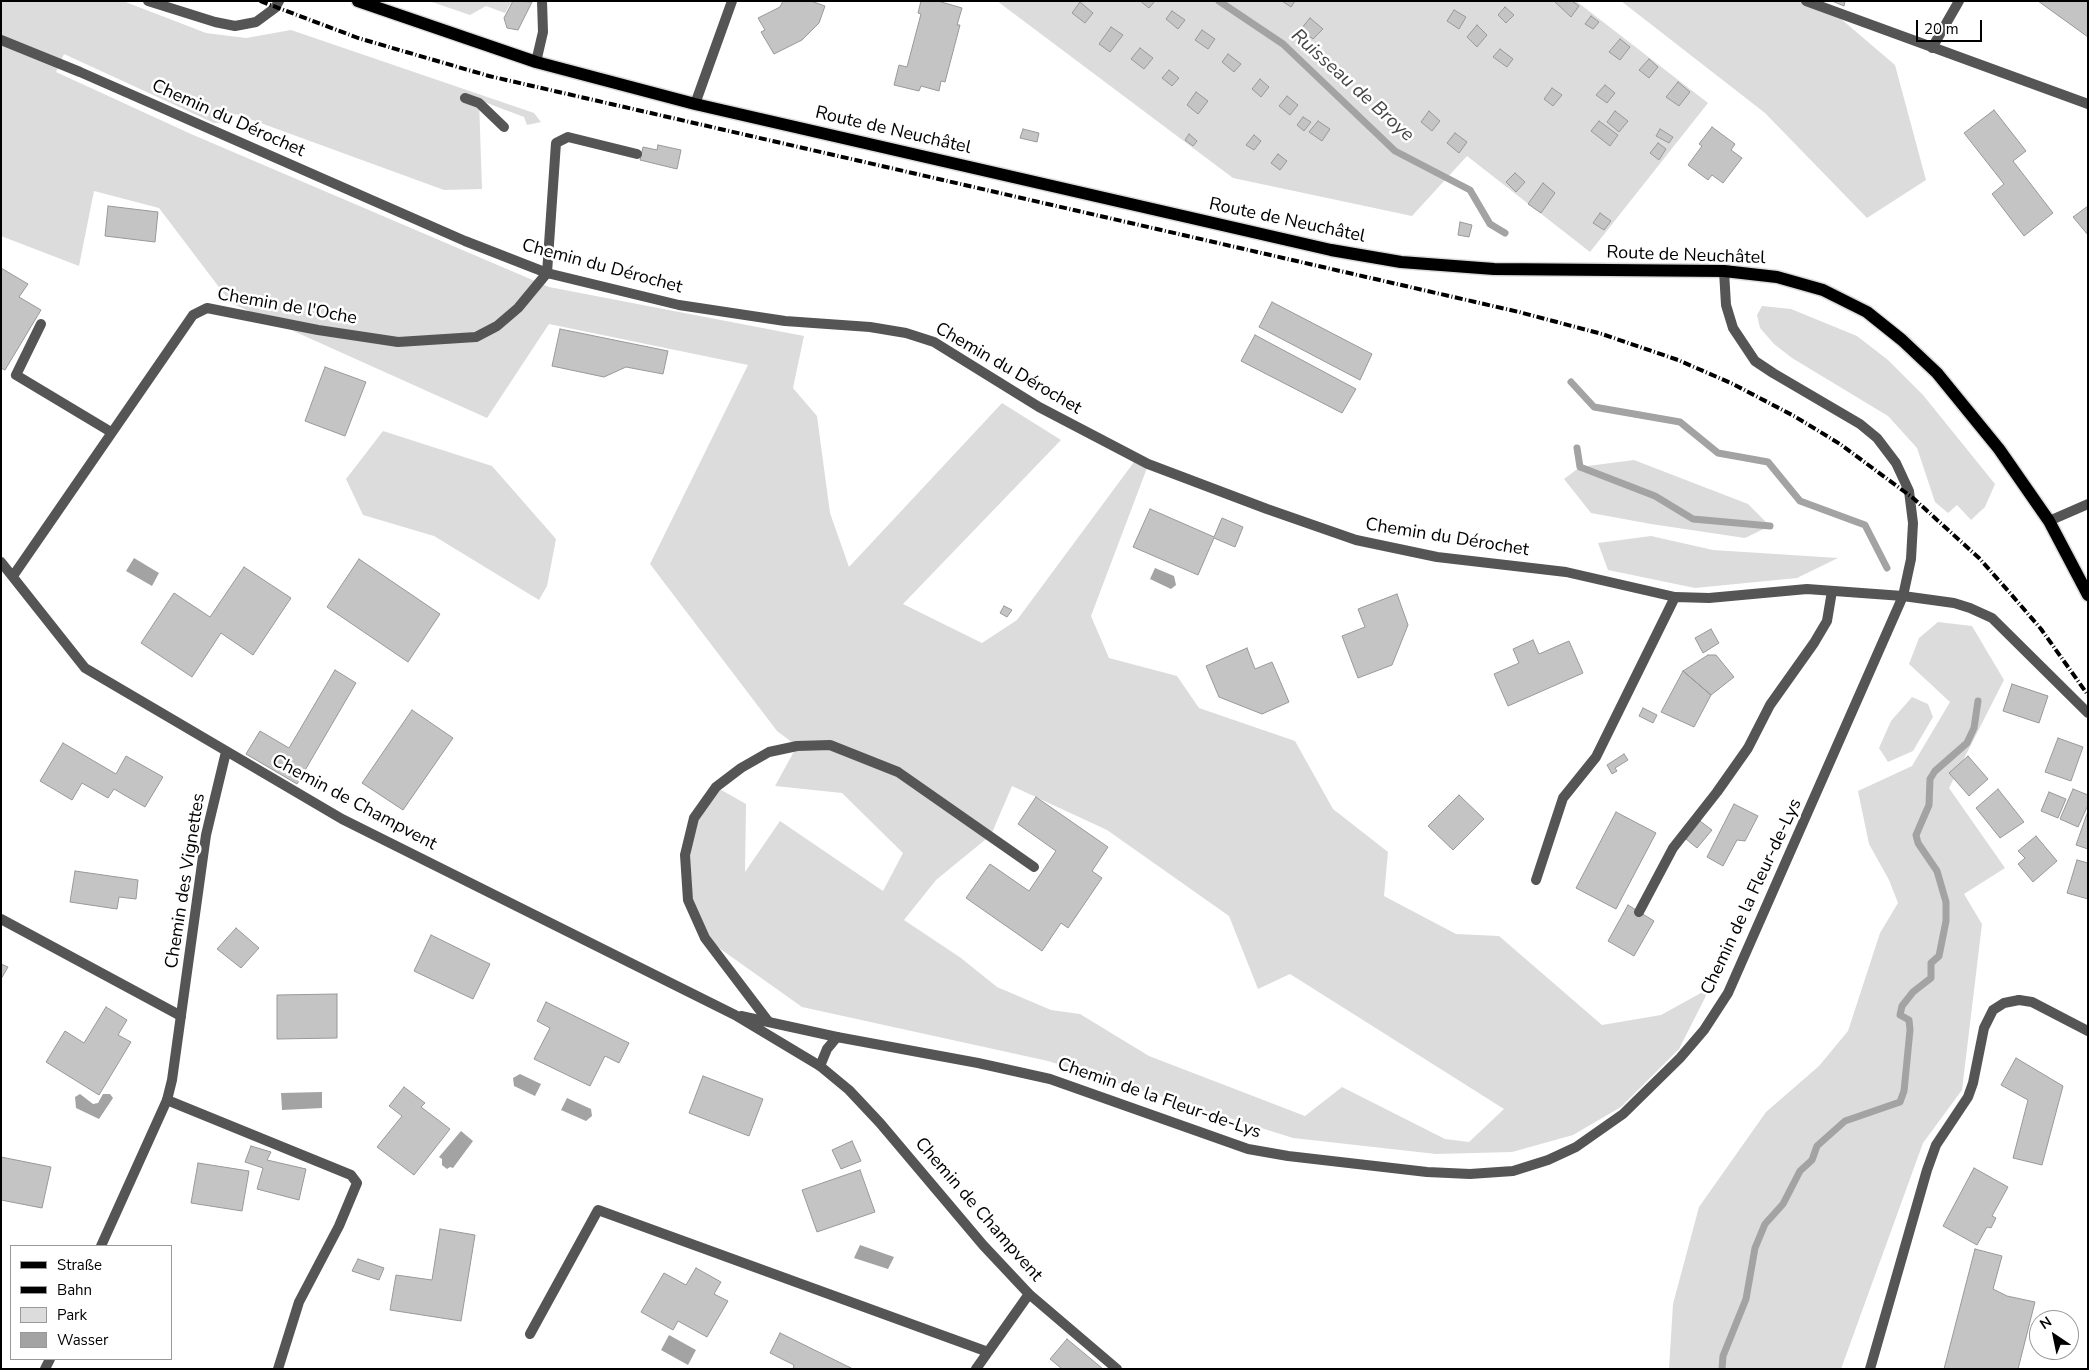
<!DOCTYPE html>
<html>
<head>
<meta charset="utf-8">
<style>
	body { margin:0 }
	#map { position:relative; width:2089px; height:1370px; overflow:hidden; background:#fff; font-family:"Nunito Sans",sans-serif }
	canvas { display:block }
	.frame { position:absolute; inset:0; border:2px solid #000; pointer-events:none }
	.legend { position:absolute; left:10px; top:1245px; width:162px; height:115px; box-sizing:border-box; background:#fff; border:1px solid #999; margin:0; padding:6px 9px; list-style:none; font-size:15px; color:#000 }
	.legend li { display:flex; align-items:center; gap:10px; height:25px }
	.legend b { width:25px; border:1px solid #999 }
	.north { position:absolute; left:2029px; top:1310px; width:50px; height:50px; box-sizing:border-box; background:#fff; border:1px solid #999; border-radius:50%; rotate:326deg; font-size:14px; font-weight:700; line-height:20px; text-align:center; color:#000 }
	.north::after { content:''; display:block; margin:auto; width:18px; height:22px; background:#000; clip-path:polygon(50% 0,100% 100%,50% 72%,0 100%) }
	.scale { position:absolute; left:1916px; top:20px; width:66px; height:22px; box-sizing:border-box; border:2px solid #000; border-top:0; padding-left:6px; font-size:15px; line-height:18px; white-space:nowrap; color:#000; -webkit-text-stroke:4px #fff; paint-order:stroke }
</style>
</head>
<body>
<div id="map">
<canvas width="2089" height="1370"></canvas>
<div class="frame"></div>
<ul class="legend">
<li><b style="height:6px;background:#000"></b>Straße</li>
<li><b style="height:6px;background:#000"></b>Bahn</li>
<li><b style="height:14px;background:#dcdcdc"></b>Park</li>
<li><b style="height:14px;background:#a3a3a3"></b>Wasser</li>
</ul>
<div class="north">N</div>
<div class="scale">20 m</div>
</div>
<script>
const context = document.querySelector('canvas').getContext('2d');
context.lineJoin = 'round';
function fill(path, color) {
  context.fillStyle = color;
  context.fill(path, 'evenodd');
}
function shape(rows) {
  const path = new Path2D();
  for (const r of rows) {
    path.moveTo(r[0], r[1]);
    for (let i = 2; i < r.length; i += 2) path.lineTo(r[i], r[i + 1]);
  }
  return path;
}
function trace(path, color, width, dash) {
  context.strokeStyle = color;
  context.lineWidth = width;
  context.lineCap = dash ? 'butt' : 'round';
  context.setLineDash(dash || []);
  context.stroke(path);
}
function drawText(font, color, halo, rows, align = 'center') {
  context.font = font + ' "Nunito Sans",sans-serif';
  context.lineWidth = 5;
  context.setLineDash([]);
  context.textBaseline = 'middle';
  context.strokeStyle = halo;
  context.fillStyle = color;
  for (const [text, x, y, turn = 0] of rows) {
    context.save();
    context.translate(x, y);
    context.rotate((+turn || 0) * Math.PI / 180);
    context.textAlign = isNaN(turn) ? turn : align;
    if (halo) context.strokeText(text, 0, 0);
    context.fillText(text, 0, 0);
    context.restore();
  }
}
fill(shape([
	[1,1,123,1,206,33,246,38,291,30,534,113,541,122,527,125,524,117,479,100,482,189,444,190,236,114,230,123,214,123,64,54,56,72,191,134,549,287,804,336,793,388,817,416,830,513,849,567,1002,403,1061,440,903,604,982,643,1017,620,1134,462,1147,468,1091,616,1109,658,1177,676,1199,708,1295,741,1333,809,1388,852,1384,896,1456,934,1499,936,1602,1025,1661,1015,1710,988,1679,1049,1621,1107,1573,1135,1512,1152,1436,1154,1293,1138,1048,1061,802,1007,705,938,688,900,685,855,694,818,716,787,746,804,745,872,780,821,883,891,903,853,842,793,775,786,797,746,777,731,650,564,748,365,549,324,487,418,231,303,159,208,94,191,79,266,1,236],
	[1012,786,1107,830,1229,916,1258,989,1290,974,1504,1109,1469,1142,1445,1139,1342,1087,1305,1116,1149,1056,1080,1014,1051,1010,997,987,961,958,904,920,936,880,991,835],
	[429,1,512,1,505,13,486,6,470,15],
	[997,1,1576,1,1708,103,1590,252,1467,156,1412,216,1233,178],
	[1621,1,1820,1,1895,65,1926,180,1867,218,1765,113],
	[1762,306,1791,309,1857,336,1888,360,1923,395,1995,484,1985,507,1971,520,1957,505,1948,513,1935,502,1917,448,1888,416,1792,358,1774,344,1760,328,1757,315],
	[383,431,492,466,556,539,547,586,539,600,434,536,363,515,346,479],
	[1634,460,1748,504,1770,526,1745,538,1651,524,1591,513,1564,479,1580,467],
	[1651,536,1713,550,1838,558,1797,578,1695,588,1608,570,1598,543],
	[1938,622,1972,626,2004,680,1949,788,2005,868,1964,894,1982,924,1962,1090,1923,1143,1841,1369,1669,1369,1673,1304,1699,1207,1766,1112,1819,1066,1848,1031,1880,933,1898,903,1889,880,1869,844,1858,791,1912,766,1950,702,1909,664,1919,638],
	[1912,697,1928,704,1933,717,1913,751,1888,762,1879,748,1891,721]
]), '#dcdcdc');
fill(shape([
	[134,558,159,573,152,586,126,571],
	[1155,568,1174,576,1176,585,1171,589,1150,579],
	[520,1074,541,1084,535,1096,514,1086,513,1078],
	[322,1092,322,1108,282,1110,281,1093],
	[80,1094,93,1104,98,1103,103,1094,110,1094,113,1098,99,1119,76,1108,75,1097],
	[567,1098,591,1109,592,1116,586,1121,561,1110],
	[461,1131,473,1141,453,1168,450,1167,447,1169,442,1165,442,1159,439,1157],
	[860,1245,894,1257,888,1269,854,1258],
	[669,1335,696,1350,688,1365,661,1350]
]), '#a3a3a3');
trace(shape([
	[1219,1,1283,44,1395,151,1470,190,1490,224,1505,233],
	[1571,382,1594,407,1680,422,1718,453,1768,462,1800,501,1865,525,1887,568],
	[1577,448,1580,467,1655,496,1693,519,1770,526],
	[1722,1369,1723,1356,1746,1299,1755,1248,1765,1224,1783,1204,1800,1171,1812,1160,1817,1146,1845,1121,1900,1102,1904,1091,1910,1030,1909,1020,1900,1015,1902,1006,1913,992,1931,978,1931,963,1939,956,1946,921,1946,902,1937,871,1918,843,1916,835,1929,805,1930,779,1935,771,1967,743,1974,728,1978,701]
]), '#a3a3a3', 7);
const building = shape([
	[513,1,532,2,518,30,507,28,504,18,513,1],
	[783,1,811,1,825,6,819,23,802,40,774,54,761,32,765,30,758,18,780,7,783,1],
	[921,1,938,1,962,8,957,25,960,25,945,82,941,81,939,91,921,86,919,91,894,85,899,65,907,67,921,14,918,13,921,1],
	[1140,1,1155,1,1149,8,1140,1],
	[1282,1,1295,1,1291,7,1282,1],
	[1554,1,1572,1,1579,6,1571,17,1554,1],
	[1832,1,1845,1,1844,6,1832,1],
	[2038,1,2088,1,2088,37,2038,1],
	[1080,2,1093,13,1085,23,1072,13,1080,2],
	[1505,7,1514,15,1506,23,1498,15,1505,7],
	[1454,10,1466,17,1459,29,1447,21,1454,10],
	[1172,11,1185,20,1178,29,1166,19,1172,11],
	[1591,16,1599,22,1593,29,1585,24,1591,16],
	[1310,18,1323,29,1313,39,1301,29,1310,18],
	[1477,25,1487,35,1477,47,1467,37,1477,25],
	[1111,27,1123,35,1110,52,1099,44,1111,27],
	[1202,30,1215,39,1208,49,1195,40,1202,30],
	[1620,39,1630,47,1620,60,1609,52,1620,39],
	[1140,48,1153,58,1144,69,1131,59,1140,48],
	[1500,49,1513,59,1507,67,1493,57,1500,49],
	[1228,54,1241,64,1234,72,1222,62,1228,54],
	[1649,59,1658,67,1649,78,1639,70,1649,59],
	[1169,70,1179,78,1172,86,1162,78,1169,70],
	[1260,79,1269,87,1261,97,1252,89,1260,79],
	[1678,82,1690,92,1679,106,1666,97,1678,82],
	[1605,85,1615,93,1607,103,1596,95,1605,85],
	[1552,88,1562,95,1553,106,1544,99,1552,88],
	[1196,92,1208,101,1198,114,1187,105,1196,92],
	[1287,96,1298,105,1290,115,1279,106,1287,96],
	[1994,110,2026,151,2013,161,2053,213,2024,236,1992,194,2004,184,1964,133,1994,110],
	[1429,111,1440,121,1432,131,1421,122,1429,111],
	[1615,111,1628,121,1619,132,1607,122,1615,111],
	[1303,117,1311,122,1304,131,1297,125,1303,117],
	[1318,121,1330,129,1322,141,1309,132,1318,121],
	[1599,121,1618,135,1610,146,1591,131,1599,121],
	[1712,127,1735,144,1731,150,1742,158,1723,183,1712,175,1708,180,1688,165,1702,146,1699,144,1712,127],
	[1023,129,1039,133,1037,142,1020,138,1023,129],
	[1660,129,1673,137,1669,143,1656,136,1660,129],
	[1455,133,1467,142,1459,153,1447,143,1455,133],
	[1189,134,1197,141,1193,146,1185,140,1189,134],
	[1254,135,1261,141,1254,150,1246,145,1254,135],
	[1658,143,1666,149,1659,160,1650,153,1658,143],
	[658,145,681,150,677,169,640,160,643,147,657,150,658,145],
	[1278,154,1287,161,1280,170,1271,163,1278,154],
	[1515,173,1525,182,1516,192,1506,182,1515,173],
	[1543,183,1555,193,1541,213,1528,204,1543,183],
	[108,206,158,212,155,242,105,236,108,206],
	[2088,206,2088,235,2073,217,2088,206],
	[1600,213,1611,221,1604,230,1593,223,1600,213],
	[1460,222,1472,225,1469,237,1458,235,1460,222],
	[1,268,28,284,19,297,41,310,5,370,1,368,1,268],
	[1272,302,1372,354,1360,380,1259,327,1272,302],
	[560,329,668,351,663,374,626,367,604,377,552,366,560,329],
	[1255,335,1356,389,1342,413,1241,361,1255,335],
	[325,367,366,382,345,436,305,421,325,367],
	[1150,509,1214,537,1222,518,1243,527,1235,547,1214,538,1198,575,1133,547,1150,509],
	[359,559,440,614,408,662,327,607,359,559],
	[244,567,291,598,253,655,221,633,192,677,141,643,174,593,210,617,244,567],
	[1397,594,1408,625,1392,665,1358,678,1342,636,1365,627,1358,609,1397,594],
	[1004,606,1012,610,1007,617,1000,613,1004,606],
	[1711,629,1719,643,1703,653,1695,638,1711,629],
	[1533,640,1539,654,1569,641,1583,673,1508,706,1494,674,1519,663,1513,649,1533,640],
	[1247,648,1255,669,1272,662,1289,702,1262,714,1219,697,1206,666,1247,648],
	[1708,655,1716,655,1734,677,1711,695,1683,671,1708,655],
	[335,670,356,683,297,784,246,754,260,731,289,748,335,670],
	[1683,671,1711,695,1694,727,1661,712,1683,671],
	[2012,684,2048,696,2039,723,2003,711,2012,684],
	[1643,708,1657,715,1653,723,1639,716,1643,708],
	[412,710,453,738,403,810,362,783,412,710],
	[2058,738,2083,747,2071,781,2045,772,2058,738],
	[63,743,116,774,126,756,163,777,145,807,114,789,108,798,82,783,72,800,40,781,63,743],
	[1624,754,1628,760,1615,768,1617,771,1612,774,1607,765,1624,754],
	[1968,756,1988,779,1969,796,1949,773,1968,756],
	[1998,789,2024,822,2000,838,1976,808,1998,789],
	[2073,789,2088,795,2088,805,2078,827,2060,819,2073,789],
	[2049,792,2066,799,2058,818,2041,811,2049,792],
	[1459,795,1484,819,1453,850,1428,826,1459,795],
	[1036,797,1108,847,1092,871,1102,878,1068,928,1061,923,1042,951,966,898,990,864,1029,891,1056,851,1018,824,1036,797],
	[1734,804,1758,816,1745,841,1737,840,1723,866,1707,857,1734,804],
	[2088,811,2088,849,2076,845,2088,811],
	[1616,812,1656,833,1616,909,1576,888,1616,812],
	[1700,821,1712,830,1697,848,1686,839,1700,821],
	[2036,836,2057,861,2033,882,2018,864,2025,858,2018,851,2036,836],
	[2077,860,2088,863,2088,899,2067,893,2077,860],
	[75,871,138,880,136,899,119,897,117,909,70,902,75,871],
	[1628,905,1654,921,1634,956,1608,941,1628,905],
	[236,928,259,948,241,968,217,949,236,928],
	[431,935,490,964,473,999,414,971,431,935],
	[1,964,8,967,1,979,1,964],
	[337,994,337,1038,277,1039,277,995,337,994],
	[546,1002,629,1043,619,1063,605,1056,590,1086,534,1059,550,1028,537,1021,546,1002],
	[106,1007,127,1020,118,1035,131,1042,99,1095,46,1062,65,1031,84,1043,106,1007],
	[2016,1058,2063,1086,2042,1165,2013,1158,2028,1100,2001,1085,2016,1058],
	[703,1076,763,1099,749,1136,689,1113,703,1076],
	[404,1087,425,1103,421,1107,450,1129,414,1175,377,1147,402,1116,389,1106,404,1087],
	[852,1141,861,1161,841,1169,832,1150,852,1141],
	[251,1146,271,1152,267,1160,306,1169,299,1200,257,1189,263,1168,245,1162,251,1146],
	[1,1157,51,1167,42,1208,1,1200,1,1157],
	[198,1163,249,1171,242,1211,191,1203,198,1163],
	[1974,1168,2008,1187,1992,1216,1996,1218,1991,1228,1987,1227,1977,1245,1943,1226,1974,1168],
	[860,1170,875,1212,817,1232,802,1190,860,1170],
	[440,1229,475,1235,461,1321,390,1310,396,1275,432,1280,440,1229],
	[1975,1249,2002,1256,1993,1289,2007,1296,2035,1302,2018,1369,1944,1369,1975,1249],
	[358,1259,384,1268,379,1280,352,1271,358,1259],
	[696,1268,721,1282,714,1294,728,1301,707,1337,678,1321,673,1330,641,1312,664,1273,686,1285,696,1268],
	[780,1333,853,1369,793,1369,794,1365,770,1353,780,1333],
	[1067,1339,1103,1369,1062,1369,1050,1359,1067,1339]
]);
fill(building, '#c4c4c4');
trace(building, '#999', 1);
const primary = shape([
	[358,1,536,62,695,104,1331,250,1401,262,1494,269,1724,271,1777,277,1823,290,1867,312,1902,340,1937,373,1999,449,2049,521,2088,595]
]);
trace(primary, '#dbdbdb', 15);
trace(shape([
	[465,98,479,103,504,127],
	[547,273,556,143,568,137,637,154],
	[41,324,16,375,111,432],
	[1639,912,1673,848,1717,792,1748,748,1770,705,1814,643,1827,621,1832,591],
	[1,919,181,1016],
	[2019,1000,2032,1002,2088,1031],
	[768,1021,705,938,688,900,685,855,694,818,716,787,741,768,769,752,797,746,830,745,898,772,1034,867],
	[167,1100,351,1175,357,1183,339,1226,299,1302,278,1369],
	[530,1334,598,1210,988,1352],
	[976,1369,1029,1294]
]), '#555', 10);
trace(shape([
	[148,1,215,22,235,26,256,22,275,8,279,1],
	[1806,1,2088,104],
	[1,40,80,72,465,241,547,273,679,305,785,321,870,327,906,333,934,342,1039,407,1148,464,1267,509,1356,540,1437,557,1566,572,1675,597,1709,598,1807,589,1903,596,1954,603,1970,608,1992,618,2088,713],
	[1932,48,1959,1],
	[536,62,543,32,542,1],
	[695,104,732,1],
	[2049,521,2088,504],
	[1,562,85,668,342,819,735,1015,820,1066],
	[13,576,193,315,207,308,318,330,398,342,476,337,497,326,518,308,547,273],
	[1536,880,1563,798,1596,757,1675,597],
	[741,1016,837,1037],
	[101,1246,167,1100,172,1080,206,835,226,752],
	[45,1369,50,1359],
	[1870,1369,1927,1170,1936,1145,1968,1097,1973,1083,1984,1028,1993,1010,2004,1003,2019,1000]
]), '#555', 10);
trace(shape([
	[1117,1369,1029,1294,983,1245,880,1123,849,1090,820,1066,827,1049,837,1037,978,1063,1050,1079,1248,1149,1288,1156,1427,1172,1470,1174,1513,1171,1548,1160,1576,1147,1623,1114,1680,1058,1704,1030,1728,993,1903,596,1911,559,1913,523,1909,491,1896,463,1877,438,1860,424,1773,373,1755,361,1733,328,1726,305,1724,271]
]), '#555', 10);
trace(primary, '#000', 12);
trace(shape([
	[260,1,358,38,489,76,1519,312,1602,334,1678,360,1733,384,1794,416,1840,444,1913,498,1979,558,2010,593,2041,629,2088,695]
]), '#000', 4, [8, 2.5, 1, 2.5]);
drawText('18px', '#000', '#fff', [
	["Chemin du Dérochet",228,119,24],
	["Route de Neuchâtel",893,131,13],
	["Route de Neuchâtel",1287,221,12],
	["Route de Neuchâtel",1686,256,2],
	["Chemin du Dérochet",602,267,15],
	["Chemin de l'Oche",287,307,10],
	["Chemin du Dérochet",1008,369,30],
	["Chemin du Dérochet",1447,538,9],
	["Chemin de Champvent",354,803,28],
	["Chemin des Vignettes",186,881,-81],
	["Chemin de la Fleur-de-Lys",1752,897,-65],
	["Chemin de la Fleur-de-Lys",1159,1099,19],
	["Chemin de Champvent",978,1210,49]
]);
drawText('italic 19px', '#444', '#fff', [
	["Ruisseau de Broye",1352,86,42]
]);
</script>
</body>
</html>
